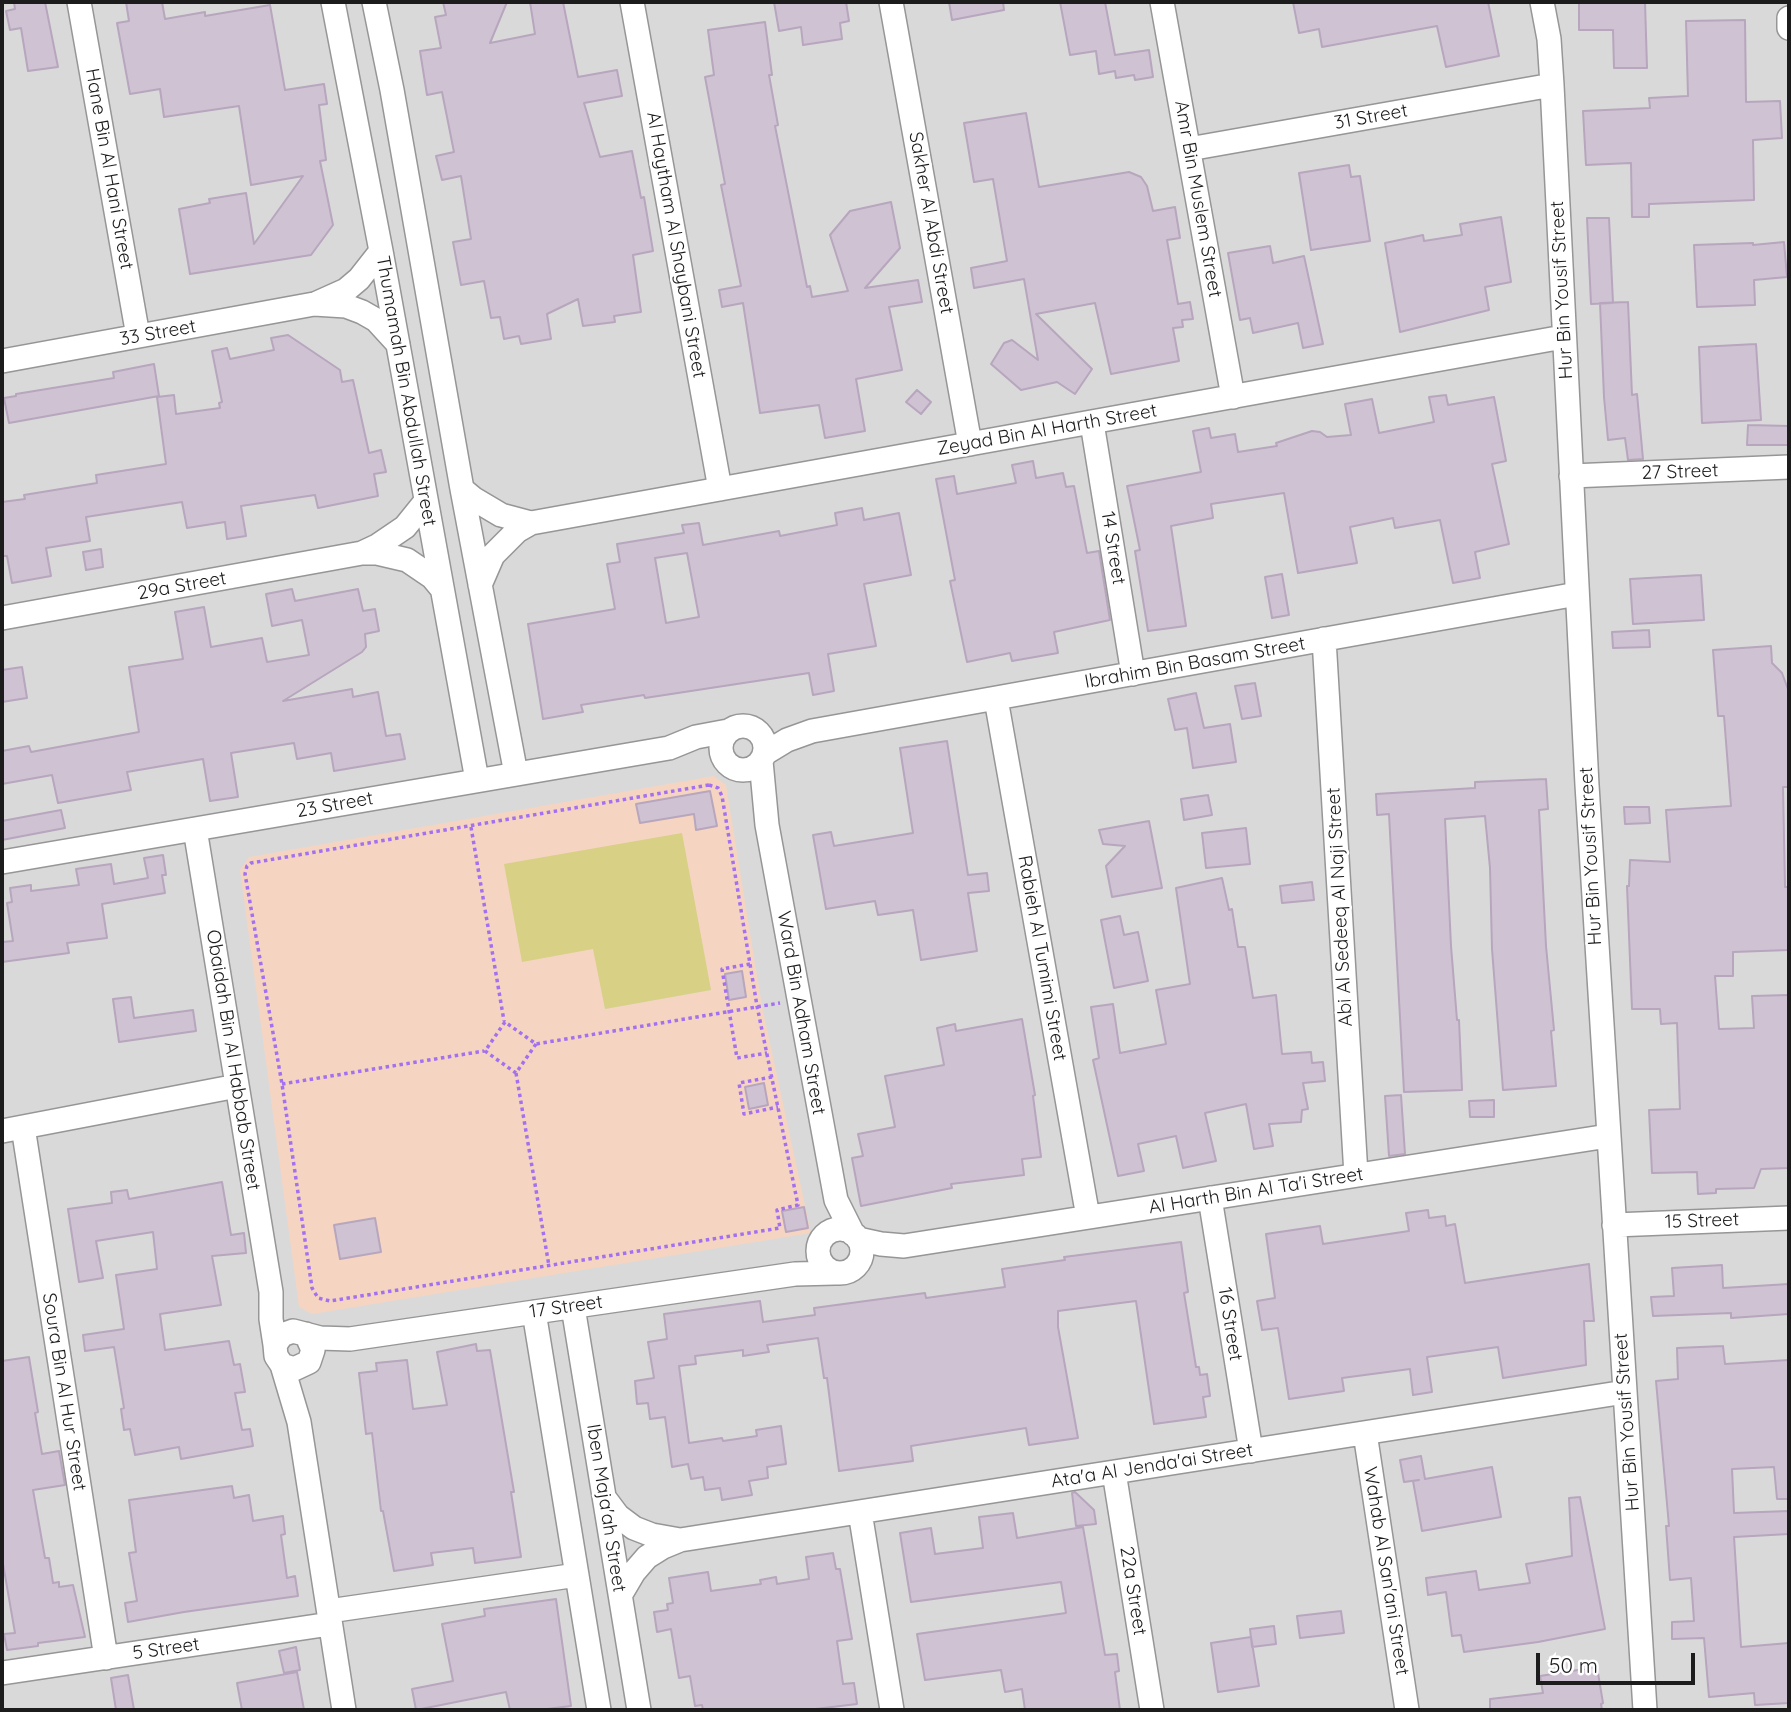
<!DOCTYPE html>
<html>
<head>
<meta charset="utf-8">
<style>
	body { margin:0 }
	#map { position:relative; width:1791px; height:1712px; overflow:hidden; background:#ece2ed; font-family:Quicksand,sans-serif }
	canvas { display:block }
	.frame { position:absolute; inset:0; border:4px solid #1c1c1c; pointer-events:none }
	.scale { position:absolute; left:1536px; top:1653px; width:159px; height:32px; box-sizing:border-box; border:4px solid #1c1c1c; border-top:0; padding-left:9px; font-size:21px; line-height:24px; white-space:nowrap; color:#1c1c1c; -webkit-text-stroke:5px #fff; paint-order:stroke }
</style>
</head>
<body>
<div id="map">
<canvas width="1791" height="1712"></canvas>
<div class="frame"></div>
<div class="scale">50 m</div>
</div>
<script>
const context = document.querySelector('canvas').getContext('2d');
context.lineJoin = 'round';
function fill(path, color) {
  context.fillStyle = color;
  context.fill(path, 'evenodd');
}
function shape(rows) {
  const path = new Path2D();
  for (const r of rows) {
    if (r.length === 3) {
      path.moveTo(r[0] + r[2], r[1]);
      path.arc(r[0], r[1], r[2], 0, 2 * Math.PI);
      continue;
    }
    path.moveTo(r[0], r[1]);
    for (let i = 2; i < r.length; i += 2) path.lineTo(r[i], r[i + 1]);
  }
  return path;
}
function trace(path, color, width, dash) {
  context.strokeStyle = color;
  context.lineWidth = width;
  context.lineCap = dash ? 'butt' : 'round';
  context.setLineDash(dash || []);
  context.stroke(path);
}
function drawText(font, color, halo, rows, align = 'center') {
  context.font = font + ' Quicksand,sans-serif';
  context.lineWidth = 5;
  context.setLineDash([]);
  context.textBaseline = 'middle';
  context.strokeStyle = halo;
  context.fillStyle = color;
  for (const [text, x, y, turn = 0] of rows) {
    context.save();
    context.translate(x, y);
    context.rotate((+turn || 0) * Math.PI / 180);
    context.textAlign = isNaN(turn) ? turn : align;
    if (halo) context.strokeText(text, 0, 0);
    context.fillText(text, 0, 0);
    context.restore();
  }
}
fill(shape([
	[2,2,1789,2,1789,1710,2,1710]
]), '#d9d9da');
fill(shape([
	[714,776,726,785,762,1006,811,1233,312,1314,299,1307,240,870,249,857],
	[594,949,711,990,605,1009]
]), '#f5d5c1');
fill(shape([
	[682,833,711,990,605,1009,593,949,522,962,504,864]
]), '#d7d085');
const building = shape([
	[14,2,45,2,58,67,28,71,21,28,10,30,6,11,15,9,14,2],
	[126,2,162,2,165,19,205,12,205,16,270,5,285,90,324,84,327,104,319,105,326,160,320,161,333,225,311,255,190,274,179,209,210,203,209,199,246,193,254,244,303,176,251,185,239,106,164,117,160,89,130,94,117,23,129,21,126,2],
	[443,2,507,2,490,43,535,34,530,2,563,2,578,77,617,70,622,96,584,103,600,157,632,151,641,198,644,197,653,251,633,255,641,312,614,316,615,322,583,326,578,299,547,314,551,339,521,344,519,336,504,339,500,317,491,318,484,281,461,285,453,242,471,239,461,176,442,180,436,156,454,152,442,92,427,95,420,51,441,48,435,17,446,15,443,2],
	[774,2,846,2,849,21,840,23,842,39,803,45,801,27,779,31,774,2],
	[949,2,1003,2,1004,10,952,20,949,2],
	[1060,2,1105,2,1115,55,1149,50,1153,77,1135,80,1134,75,1116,78,1115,71,1099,74,1096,51,1070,55,1060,2],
	[1293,2,1488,2,1499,56,1446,67,1437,26,1322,47,1319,29,1299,33,1293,2],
	[1579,2,1645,2,1647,68,1614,68,1613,30,1579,30,1579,2],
	[1745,20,1746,102,1780,101,1782,138,1753,140,1754,200,1649,204,1649,217,1632,217,1631,163,1586,165,1583,111,1650,108,1649,98,1688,96,1686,21,1745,20],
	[765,22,772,75,769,75,778,125,775,126,807,287,810,286,812,297,848,291,830,235,850,211,891,202,900,248,865,288,918,280,922,302,889,307,902,370,856,379,865,431,825,438,819,405,760,413,743,303,722,307,719,290,741,286,721,185,725,184,705,77,714,75,708,30,765,22],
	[1026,113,1039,187,1129,172,1141,177,1147,186,1153,211,1175,207,1180,238,1167,240,1171,263,1178,304,1190,302,1193,319,1182,320,1183,327,1173,328,1179,361,1111,374,1095,303,1036,314,1092,369,1075,394,1057,382,1021,390,991,364,1004,343,1012,340,1038,360,1024,279,974,288,971,268,1007,261,993,179,974,182,964,123,1026,113],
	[1349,165,1351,177,1360,176,1370,241,1311,250,1299,173,1349,165],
	[1501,217,1511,282,1485,287,1489,310,1400,332,1385,243,1423,235,1424,241,1462,235,1460,224,1501,217],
	[1587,218,1609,218,1613,303,1591,304,1587,218],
	[1784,242,1787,277,1754,280,1755,305,1697,307,1694,245,1753,243,1753,245,1784,242],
	[1270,246,1273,263,1304,256,1323,344,1303,348,1298,323,1253,333,1250,318,1240,320,1228,253,1270,246],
	[1628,302,1632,395,1637,394,1643,459,1628,460,1625,438,1608,440,1604,397,1600,303,1628,302],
	[288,335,340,370,342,382,353,380,369,453,381,450,386,472,374,474,378,496,318,508,315,495,241,506,246,536,227,539,225,522,187,528,182,502,86,517,90,541,46,548,51,576,12,583,7,556,2,556,2,502,25,499,24,495,97,483,96,475,166,464,157,397,174,395,176,414,220,408,219,403,222,402,212,351,227,348,230,359,274,350,271,338,288,335],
	[1756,344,1761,420,1702,423,1699,347,1756,344],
	[154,364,159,396,9,423,4,398,16,396,16,394,114,378,113,372,154,364],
	[917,390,931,402,921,414,906,402,917,390],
	[1446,395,1448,405,1494,397,1506,461,1492,464,1509,544,1475,552,1480,578,1453,583,1440,520,1395,528,1393,518,1350,527,1357,563,1298,573,1284,493,1211,504,1213,518,1171,526,1186,626,1148,631,1135,551,1140,550,1127,486,1201,472,1193,431,1209,428,1211,438,1235,434,1238,452,1277,446,1276,443,1312,431,1320,432,1327,437,1351,435,1345,404,1372,399,1379,433,1434,422,1429,397,1446,395],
	[1748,425,1789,426,1789,445,1747,445,1748,425],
	[1033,461,1036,478,1063,473,1066,487,1074,486,1087,553,1099,551,1110,620,1054,632,1058,653,1012,661,1010,653,967,662,950,581,955,580,936,479,954,476,957,494,1016,483,1012,465,1033,461],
	[862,508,864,520,899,513,911,575,864,584,876,646,828,654,834,691,813,695,809,673,645,698,644,695,581,705,583,712,543,719,528,624,615,609,607,564,620,562,617,544,684,533,682,525,699,523,703,545,779,531,780,536,837,525,835,513,862,508],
	[687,553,699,617,666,623,655,558,687,553],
	[101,549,103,567,86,570,83,552,101,549],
	[1282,574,1289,615,1272,618,1265,577,1282,574],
	[1701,575,1704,620,1633,624,1630,579,1701,575],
	[292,589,295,601,358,589,363,611,375,609,379,631,365,634,366,647,362,652,283,701,352,689,353,697,378,692,386,736,400,734,405,759,334,771,331,753,297,759,294,743,231,753,238,797,210,801,203,759,127,772,131,790,58,803,52,775,2,784,2,751,29,746,31,752,139,732,129,667,183,659,175,612,204,607,211,647,262,638,267,662,309,655,302,620,272,626,266,594,292,589],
	[1649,630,1650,647,1613,648,1612,632,1649,630],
	[1771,646,1772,663,1782,673,1789,692,1789,787,1783,787,1785,887,1789,887,1789,950,1733,952,1733,976,1715,976,1719,1029,1754,1028,1752,996,1789,995,1789,1168,1761,1169,1754,1188,1716,1189,1716,1193,1698,1194,1697,1172,1652,1173,1649,1110,1680,1109,1677,1023,1661,1024,1660,1009,1632,1009,1627,886,1629,886,1630,860,1670,862,1666,810,1731,806,1724,716,1718,716,1713,650,1771,646],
	[22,667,27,698,2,702,2,670,22,667],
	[1255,683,1261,716,1242,719,1235,686,1255,683],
	[1196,693,1204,728,1230,724,1236,762,1193,768,1187,728,1175,730,1168,699,1196,693],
	[947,741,968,875,987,873,989,891,968,893,977,951,921,960,913,910,878,915,875,901,826,909,813,835,831,832,834,846,913,833,900,748,947,741],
	[1546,779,1548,809,1539,810,1546,946,1554,1030,1551,1031,1556,1086,1503,1090,1492,949,1490,868,1485,816,1445,819,1451,946,1457,1020,1459,1020,1462,1090,1404,1092,1389,814,1377,815,1376,794,1475,788,1475,782,1546,779],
	[710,791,717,826,696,830,694,814,640,823,636,804,710,791],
	[1208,795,1212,815,1184,820,1181,799,1208,795],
	[1624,807,1649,807,1650,823,1625,824,1624,807],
	[61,810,65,828,2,840,2,821,61,810],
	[1149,821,1162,888,1112,897,1106,866,1125,846,1103,844,1099,830,1149,821],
	[1246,828,1250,864,1206,868,1202,833,1246,828],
	[163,855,166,875,162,875,165,893,102,904,107,938,67,943,69,953,2,962,2,942,13,941,7,903,12,902,10,888,31,885,31,891,79,885,76,869,111,864,114,884,148,878,144,858,163,855],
	[1222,878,1229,910,1232,909,1238,947,1245,947,1253,998,1276,995,1282,1054,1311,1052,1312,1063,1323,1062,1325,1081,1303,1083,1308,1109,1302,1110,1301,1122,1269,1124,1273,1146,1254,1149,1246,1104,1205,1113,1216,1161,1183,1168,1176,1136,1138,1144,1144,1171,1118,1176,1093,1060,1099,1058,1091,1007,1113,1004,1120,1053,1166,1044,1156,990,1190,984,1176,888,1222,878],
	[1312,882,1314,900,1282,903,1280,886,1312,882],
	[1120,916,1124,935,1138,932,1148,981,1114,988,1101,920,1120,916],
	[742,971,746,997,729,1000,725,974,742,971],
	[131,997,134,1018,193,1010,196,1031,119,1042,113,999,131,997],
	[1022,1019,1035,1095,1033,1096,1041,1157,1022,1159,1024,1175,951,1184,952,1188,861,1206,852,1158,863,1156,858,1134,895,1127,885,1076,944,1065,937,1028,955,1024,956,1031,1022,1019],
	[764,1083,768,1105,749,1109,745,1087,764,1083],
	[1401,1095,1405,1154,1389,1156,1385,1096,1401,1095],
	[1494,1100,1494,1117,1470,1117,1469,1101,1494,1100],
	[222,1182,231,1235,244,1233,246,1253,212,1256,221,1305,160,1314,165,1350,229,1341,234,1365,240,1364,245,1392,235,1393,242,1430,250,1429,253,1446,181,1459,179,1447,135,1455,130,1429,124,1430,121,1409,124,1408,114,1347,85,1351,83,1335,124,1329,116,1275,157,1269,153,1232,96,1241,103,1278,79,1282,68,1209,112,1203,111,1192,127,1190,129,1199,222,1182],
	[804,1207,808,1228,786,1232,782,1211,804,1207],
	[1428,1210,1429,1218,1445,1216,1446,1226,1455,1224,1465,1283,1589,1264,1594,1321,1584,1321,1586,1365,1503,1378,1498,1347,1427,1357,1432,1392,1413,1395,1410,1369,1342,1378,1344,1391,1289,1399,1278,1328,1262,1330,1257,1301,1275,1298,1266,1234,1320,1226,1323,1244,1409,1231,1406,1213,1428,1210],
	[375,1218,381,1252,340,1259,334,1225,375,1218],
	[1181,1242,1188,1292,1184,1293,1196,1367,1199,1367,1200,1375,1207,1374,1210,1396,1203,1397,1206,1417,1154,1424,1136,1301,1058,1311,1058,1327,1078,1438,1029,1445,1026,1428,911,1446,913,1461,839,1471,827,1378,824,1378,818,1338,767,1345,769,1352,743,1356,743,1350,695,1356,696,1364,679,1366,689,1443,722,1438,723,1441,757,1436,756,1430,781,1426,786,1464,767,1467,768,1478,749,1481,752,1495,722,1500,720,1488,705,1490,703,1477,691,1479,688,1464,672,1467,665,1417,650,1419,648,1403,637,1404,635,1381,654,1378,648,1342,667,1339,664,1314,760,1301,763,1322,815,1315,814,1308,925,1293,926,1298,1005,1287,1002,1269,1065,1260,1064,1257,1181,1242],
	[1722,1265,1723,1288,1789,1284,1789,1314,1731,1318,1731,1313,1653,1316,1651,1297,1674,1296,1672,1268,1722,1265],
	[476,1344,477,1351,490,1350,514,1492,511,1492,521,1557,475,1563,473,1548,431,1553,433,1565,394,1571,383,1511,381,1511,372,1433,366,1434,359,1373,377,1371,376,1363,407,1360,413,1409,447,1405,437,1352,476,1344],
	[1723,1346,1725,1364,1789,1360,1789,1499,1777,1499,1774,1467,1732,1469,1734,1513,1789,1511,1789,1534,1734,1537,1741,1647,1789,1643,1789,1703,1755,1705,1754,1693,1709,1697,1704,1638,1672,1639,1672,1622,1694,1621,1691,1578,1670,1580,1666,1526,1669,1526,1656,1381,1678,1379,1677,1348,1723,1346],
	[29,1357,38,1412,35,1413,42,1454,59,1451,65,1485,33,1490,45,1558,49,1558,53,1583,59,1582,59,1587,73,1585,85,1637,38,1643,38,1646,7,1650,4,1634,15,1633,2,1558,2,1361,29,1357],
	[1421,1456,1425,1479,1492,1467,1501,1517,1422,1531,1413,1481,1419,1480,1404,1482,1400,1460,1421,1456],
	[232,1486,234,1498,249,1495,253,1521,283,1516,285,1534,281,1535,287,1578,295,1576,298,1596,184,1612,128,1622,125,1603,137,1601,129,1553,136,1552,129,1500,232,1486],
	[1075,1492,1094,1510,1096,1524,1076,1526,1072,1493,1075,1492],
	[1580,1497,1605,1629,1538,1642,1464,1652,1461,1635,1452,1636,1446,1592,1428,1595,1426,1578,1476,1571,1479,1590,1530,1583,1526,1564,1572,1556,1569,1498,1580,1497],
	[1013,1513,1017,1538,1083,1527,1105,1655,1117,1654,1119,1671,1115,1672,1120,1710,1025,1710,1022,1689,1005,1692,1001,1670,925,1680,917,1634,1066,1613,1061,1582,911,1602,900,1533,931,1528,935,1554,983,1548,979,1517,1013,1513],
	[833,1553,836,1569,840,1569,852,1639,837,1641,843,1684,854,1683,857,1704,807,1710,703,1710,702,1705,695,1706,690,1676,679,1678,671,1629,657,1632,654,1612,668,1610,667,1604,673,1603,669,1578,708,1572,711,1591,761,1584,760,1580,776,1577,777,1584,809,1579,806,1557,833,1553],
	[556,1599,571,1706,539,1710,510,1710,506,1692,416,1710,412,1689,453,1681,442,1624,485,1616,484,1609,556,1599],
	[1341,1611,1344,1633,1300,1638,1297,1616,1341,1611],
	[1274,1626,1276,1644,1252,1647,1250,1629,1274,1626],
	[1251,1637,1259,1686,1218,1692,1211,1643,1251,1637],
	[296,1647,300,1670,284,1673,279,1651,296,1647],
	[1597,1667,1603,1703,1601,1704,1602,1710,1490,1710,1490,1699,1543,1693,1540,1676,1597,1667],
	[297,1672,304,1710,242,1710,237,1683,297,1672],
	[128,1675,134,1710,116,1710,111,1678,128,1675]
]);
fill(building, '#cfc3d3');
trace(building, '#b7a6bd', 2);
const minor = shape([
	[79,2,138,336],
	[333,2,381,251,477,780],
	[374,2,392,90,462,489,516,774],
	[632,2,720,489],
	[891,2,970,444],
	[1162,2,1233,397],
	[1542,2,1549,39,1552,85,1587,785,1645,1710],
	[1789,18,1789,28],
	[1189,149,1552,85],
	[317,303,346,290,359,279,381,251],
	[2,361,314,304,346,306,362,312,376,320,398,344],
	[1092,423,1133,674],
	[1571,476,1789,467],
	[462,489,474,499,501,515,531,523],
	[362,553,377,546,405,527,426,501],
	[480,585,493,555,517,531,531,523,1563,337],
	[2,618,362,553,377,553,407,560,432,577,442,589],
	[1324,639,1356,1175],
	[996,699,1088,1217],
	[743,748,22],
	[764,754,787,740,812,731,1577,594],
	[761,761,767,825,836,1200,853,1234],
	[195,829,271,1292,271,1319,275,1345],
	[2,862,669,748,696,737,728,731],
	[23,1127,106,1658],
	[2,1131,237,1086],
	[1210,1198,1251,1451],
	[1614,1225,1789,1218],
	[840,1251,22],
	[858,1239,881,1244,904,1246,1608,1136],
	[573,1307,639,1710],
	[534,1312,599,1710],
	[306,1334,313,1350,309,1362,294,1369,282,1365,276,1356,275,1345,282,1335,293,1331,320,1338,350,1339,795,1274,835,1273],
	[282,1365,299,1422,344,1710],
	[1365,1433,1407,1710],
	[1114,1472,1152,1710],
	[606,1500,618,1516,634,1528,652,1535,680,1540],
	[860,1512,892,1710],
	[621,1594,634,1572,647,1557,663,1547,680,1540,1625,1392],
	[329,1611,577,1575],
	[2,1673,330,1624]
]);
trace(minor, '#969696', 26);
trace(shape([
	[709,785,718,788,722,796,757,1006,798,1205,777,1210,780,1228,330,1301,318,1298,312,1288,282,1084,245,874,247,866,251,863,709,785],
	[471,827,504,1021],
	[750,964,722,969,737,1058,767,1053],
	[536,1044,516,1073,485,1051,505,1022,536,1044,780,1003],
	[516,1073,549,1266],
	[772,1077,739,1083,744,1114,778,1107],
	[282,1084,484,1051]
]), '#a370f0', 3.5, [3.5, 3.5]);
trace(minor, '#fff', 23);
drawText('19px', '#1c1c1c', '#fff', [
	["31 Street",1371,117,-10],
	["Hane Bin Al Hani Street",109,169,80],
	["Amr Bin Muslem Street",1198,199,80],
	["Sakher Al Abdi Street",931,223,80],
	["Al Haytham Al Shaybani Street",676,245,80],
	["Hur Bin Yousif Street",1562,290,-93],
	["33 Street",158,333,-10],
	["Thumamah Bin Abdullah Street",406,391,80],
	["Zeyad Bin Al Harth Street",1047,430,-10],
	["27 Street",1680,472,-2],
	["14 Street",1113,548,81],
	["29a Street",182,586,-10],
	["Ibrahim Bin Basam Street",1195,663,-10],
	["23 Street",335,805,-10],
	["Hur Bin Yousif Street",1591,856,-93],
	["Abi Al Sedeeq Al Naji Street",1340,907,-93],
	["Rabieh Al Tumimi Street",1042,958,80],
	["Ward Bin Adham Street",801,1013,80],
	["Obaidah Bin Al Habbab Street",233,1060,81],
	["Al Harth Bin Al Ta'i Street",1256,1191,-9],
	["15 Street",1702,1221,-2],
	["17 Street",566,1307,-8],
	["16 Street",1230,1324,81],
	["Soura Bin Al Hur Street",64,1392,81],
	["Hur Bin Yousif Street",1627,1422,-94],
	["Ata'a Al Jenda'ai Street",1152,1466,-9],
	["Iben Maja'ah Street",606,1508,81],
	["Wahab Al San'ani Street",1386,1571,81],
	["22a Street",1133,1591,81],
	["5 Street",166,1649,-8]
]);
</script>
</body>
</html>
